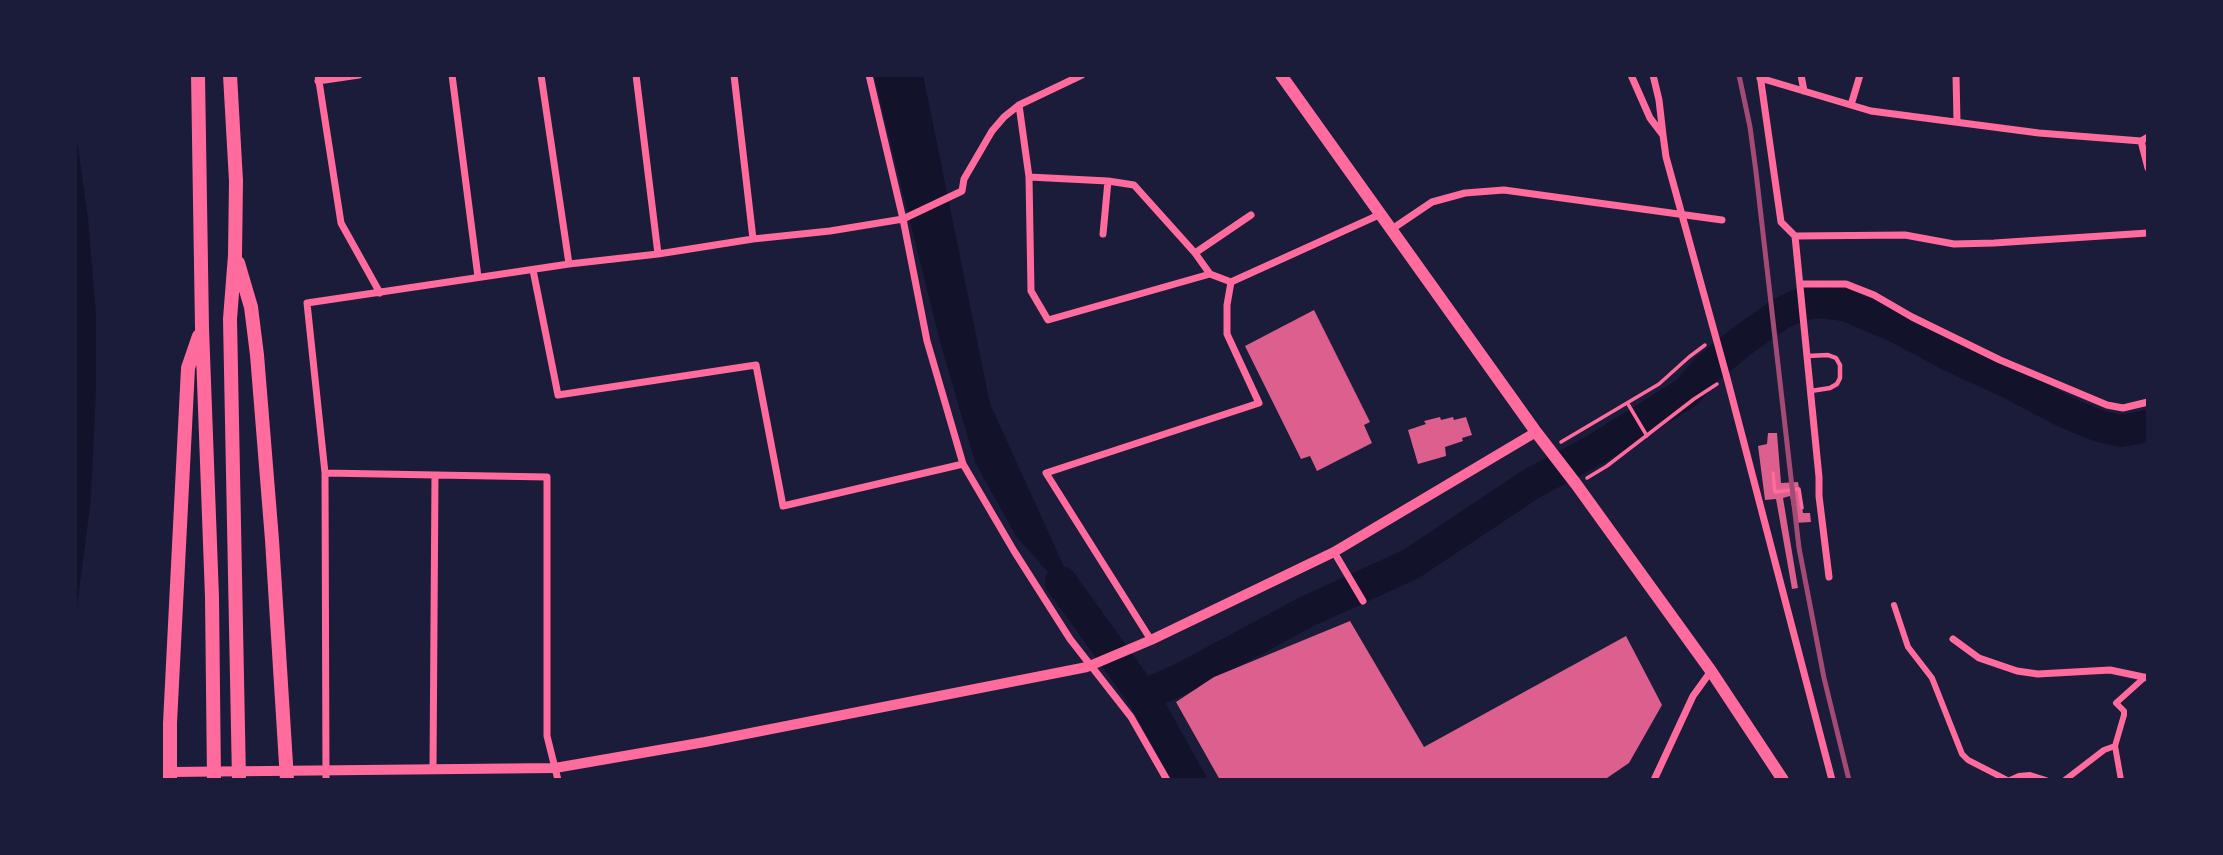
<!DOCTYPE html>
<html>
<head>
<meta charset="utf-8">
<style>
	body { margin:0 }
	#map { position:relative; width:2223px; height:855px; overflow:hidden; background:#1b1b3a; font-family:"PT Sans",sans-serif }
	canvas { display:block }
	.frame { position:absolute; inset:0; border:77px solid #1b1b3a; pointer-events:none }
</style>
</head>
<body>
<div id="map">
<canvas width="2223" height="855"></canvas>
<div class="frame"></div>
</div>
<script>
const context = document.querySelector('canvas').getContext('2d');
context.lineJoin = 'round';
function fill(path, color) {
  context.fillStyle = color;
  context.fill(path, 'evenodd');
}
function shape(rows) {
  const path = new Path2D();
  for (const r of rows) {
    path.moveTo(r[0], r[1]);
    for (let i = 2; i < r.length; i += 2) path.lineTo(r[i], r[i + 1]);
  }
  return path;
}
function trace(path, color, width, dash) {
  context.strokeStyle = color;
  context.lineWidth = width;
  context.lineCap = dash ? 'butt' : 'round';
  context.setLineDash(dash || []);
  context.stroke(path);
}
fill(shape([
	[874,75,923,75,990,404,1086,615,1016,536,975,462,939,338],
	[75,125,88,219,96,314,96,388,91,498,75,622]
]), '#12122b');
trace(shape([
	[1061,582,1143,696,1190,780],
	[1143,696,1185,677,1308,611,1411,564,1531,484,1598,448,1686,393,1707,369,1746,338,1780,314,1801,304,1821,302,1845,305,1863,313,1895,326,1951,356,2012,384,2067,413,2099,426,2121,431,2148,426]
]), '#12122b', 32);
fill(shape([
	[1314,310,1370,422,1364,425,1372,443,1317,471,1310,456,1301,459,1245,346],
	[1440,417,1441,420,1453,417,1454,420,1466,417,1472,435,1462,438,1463,441,1445,447,1446,456,1418,464,1408,430,1426,424,1424,421],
	[1768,433,1777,433,1781,483,1798,482,1803,513,1810,513,1811,522,1795,523,1790,496,1783,498,1798,588,1792,589,1776,499,1765,500,1758,446,1767,444],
	[1350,621,1424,747,1626,636,1662,705,1629,763,1604,780,1220,780,1176,702,1214,677]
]), '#dd5f8e');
trace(shape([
	[1628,404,1647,436],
	[1561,442,1659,384,1689,357,1705,345],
	[1773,473,1775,492,1799,489,1802,508],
	[1587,478,1607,466,1694,399,1717,384]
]), '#ff6b9d', 3.5);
trace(shape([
	[1807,356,1828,355,1836,358,1840,365,1840,378,1837,384,1830,388,1811,391]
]), '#ff6b9d', 4.5);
trace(shape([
	[1894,605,1908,647,1932,678,1962,754,1968,760,2007,780],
	[2010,780,2019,776,2030,775,2046,780],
	[2065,780,2104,750,2115,746],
	[2121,780,2115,746,2124,715,2124,711,2116,703,2145,677]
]), '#ff6b9d', 6);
trace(shape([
	[318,75,341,223,380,293],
	[452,75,478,277],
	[541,75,569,264],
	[636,75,658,254],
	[734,75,753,239],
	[869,75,903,219,927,341,963,464,1014,551,1070,639,1131,717,1167,780],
	[1631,75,1650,118,1663,135,1666,157,1727,378,1832,780],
	[1653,75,1659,100,1663,135],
	[1760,75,1781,222,1795,236,1819,477,1819,496,1829,577],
	[1801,75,1804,91],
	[1956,75,1957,122],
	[1760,78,1871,111,2039,133,2141,141,2148,137],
	[318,81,359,75],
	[1019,105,1029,177,1031,291,1048,320,1210,274,1231,282,1227,305,1227,334,1259,403,1046,473,1151,640],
	[1851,105,1860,75],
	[2141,141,2148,168],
	[1029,177,1108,181,1134,185,1195,253,1210,274],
	[1392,229,1432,202,1465,193,1504,190,1722,220],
	[1103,234,1108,181],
	[1795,236,1905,235,1954,244,1994,243,2148,233],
	[1195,253,1251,215],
	[533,270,558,395,756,365,783,506,963,464],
	[1231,282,1381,214],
	[1800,284,1846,284,1874,295,1912,317,2000,360,2107,405,2123,408,2148,402],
	[325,473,547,477,547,736,558,780],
	[1334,552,1363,601],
	[1953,639,1979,658,2017,671,2038,674,2110,670,2148,678],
	[433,768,435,475],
	[326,780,325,473,307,303,569,264,658,254,753,239,830,231,903,219,962,191,964,179,992,131,1004,117,1019,105,1082,75],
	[1654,780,1693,696,1711,671]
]), '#ff6b9d', 7);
trace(shape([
	[170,772,555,768,705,742,1087,667,1151,640,1334,552,1536,432]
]), '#ff6b9d', 10);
trace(shape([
	[1281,75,1536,432,1576,484,1711,671,1783,780]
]), '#ff6b9d', 12);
trace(shape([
	[198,75,202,328,212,597,214,780],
	[230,75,236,181,235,255,230,319,239,780],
	[238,263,251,307,257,355,272,540,287,780],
	[170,780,170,723,188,368,199,336]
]), '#ff6b9d', 14);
trace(shape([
	[1739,75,1750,127,1756,172,1799,548,1824,678,1849,780]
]), '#a44b75', 5);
</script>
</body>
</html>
